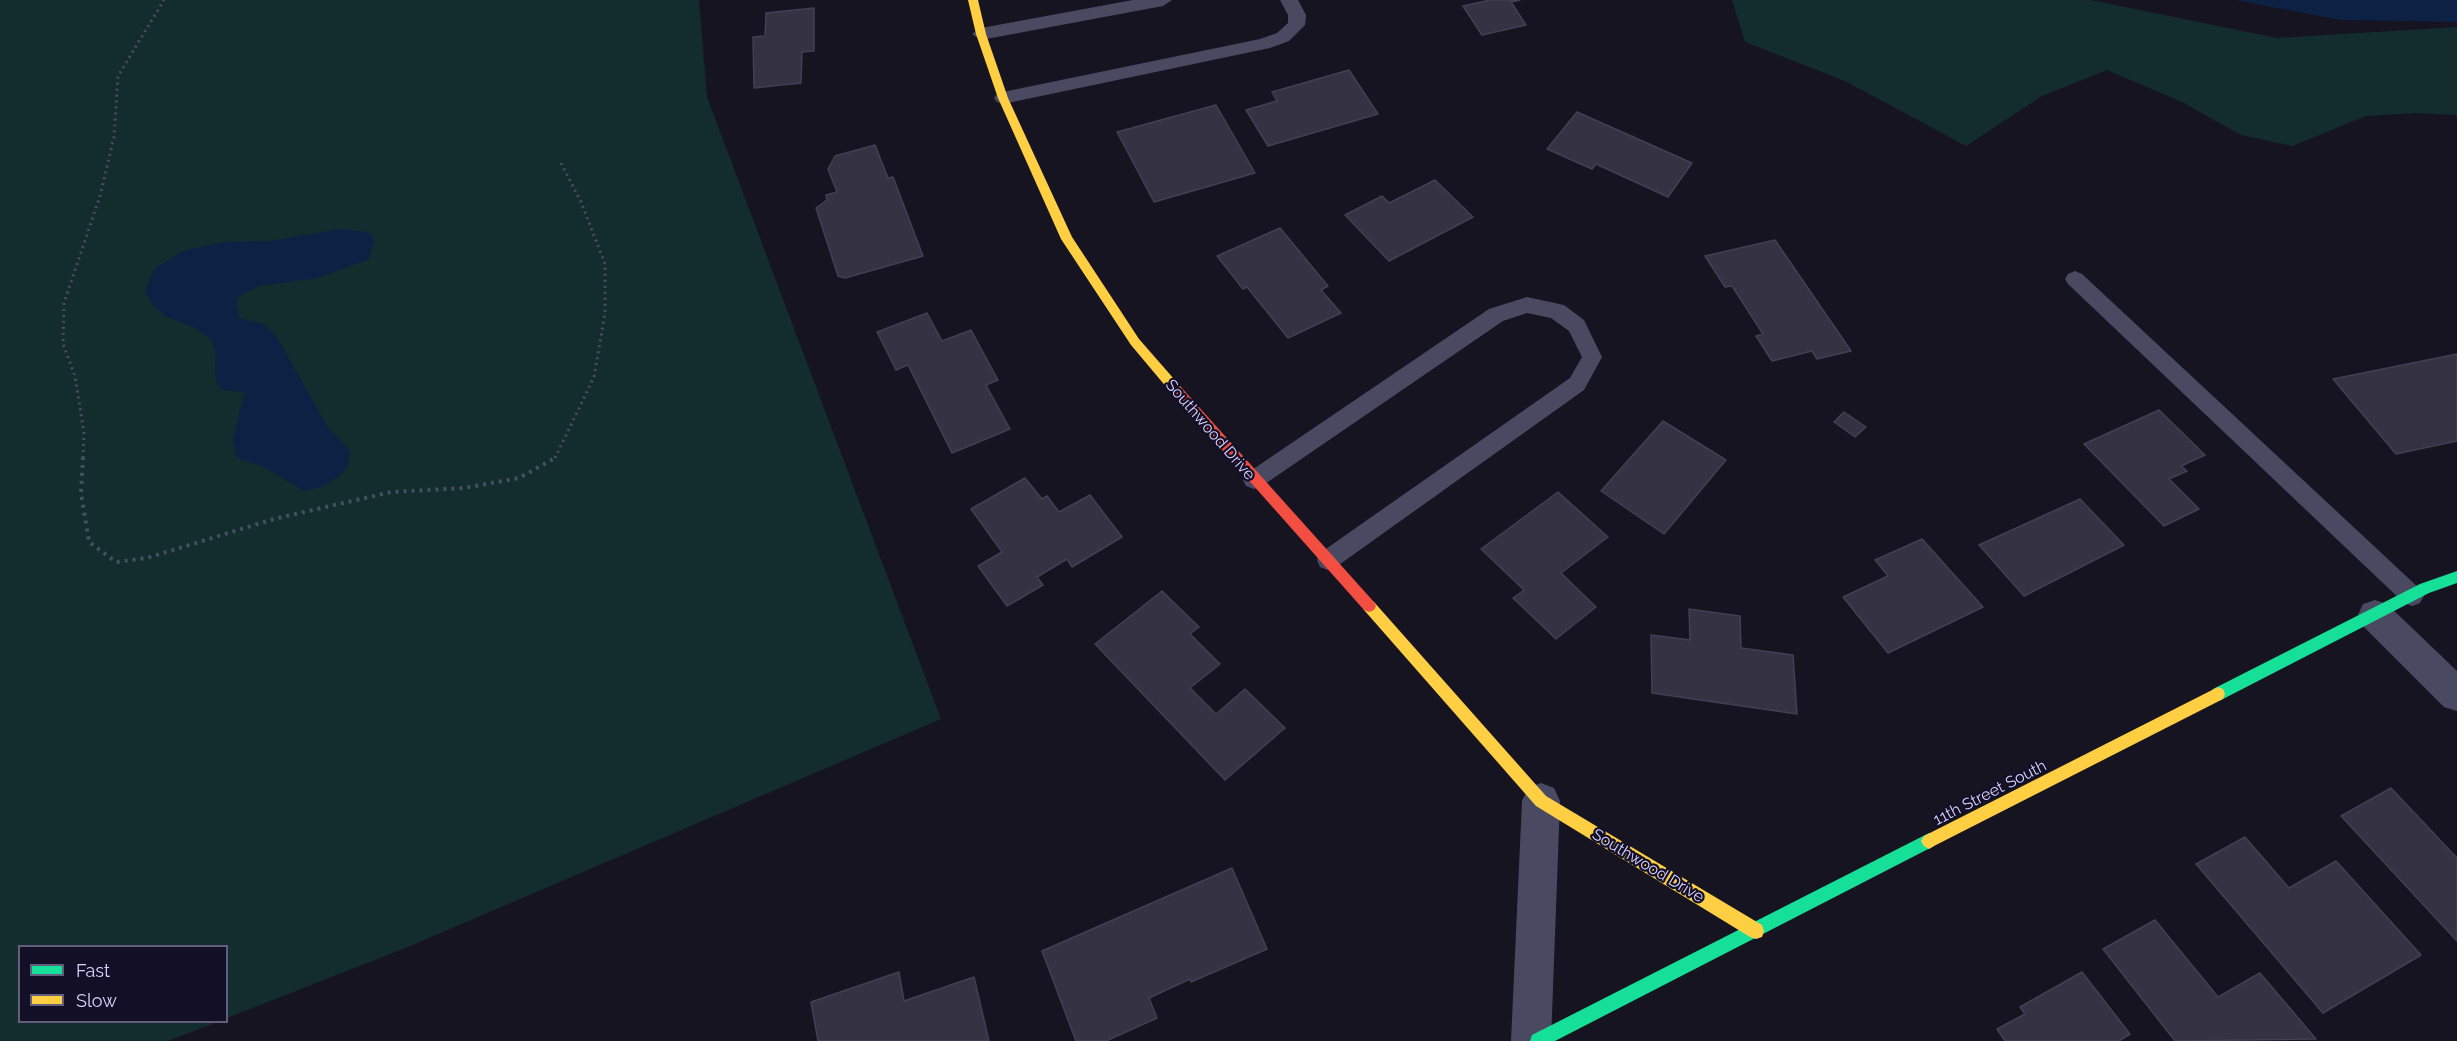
<!DOCTYPE html>
<html>
<head>
<meta charset="utf-8">
<style>
	body { margin:0 }
	#map { position:relative; width:2457px; height:1041px; overflow:hidden; background:#161421; font-family:Raleway,sans-serif }
	canvas { display:block }
	.legend { position:absolute; left:18px; top:945px; width:210px; height:78px; box-sizing:border-box; background:#130f26; border:2px solid #625e7d; margin:0; padding:8px 10px; list-style:none; font-size:18px; color:#d9d4ff }
	.legend li { display:flex; align-items:center; gap:12px; height:30px }
	.legend b { width:30px; border:2px solid #625e7d }
</style>
</head>
<body>
<div id="map">
<canvas width="2457" height="1041"></canvas>
<ul class="legend">
<li><b style="height:8px;background:#16e098"></b>Fast</li>
<li><b style="height:8px;background:#ffcf43"></b>Slow</li>
</ul>
</div>
<script>
const context = document.querySelector('canvas').getContext('2d');
context.lineJoin = 'round';
function fill(path, color) {
  context.fillStyle = color;
  context.fill(path, 'evenodd');
}
function shape(rows) {
  const path = new Path2D();
  for (const r of rows) {
    path.moveTo(r[0], r[1]);
    for (let i = 2; i < r.length; i += 2) path.lineTo(r[i], r[i + 1]);
  }
  return path;
}
function trace(path, color, width, dash) {
  context.strokeStyle = color;
  context.lineWidth = width;
  context.lineCap = dash ? 'butt' : 'round';
  context.setLineDash(dash || []);
  context.stroke(path);
}
function drawText(font, color, halo, rows, align = 'center') {
  context.font = font + ' Raleway,sans-serif';
  context.lineWidth = 4.5;
  context.setLineDash([]);
  context.textBaseline = 'middle';
  context.strokeStyle = halo;
  context.fillStyle = color;
  for (const [text, x, y, turn = 0] of rows) {
    context.save();
    context.translate(x, y);
    context.rotate((+turn || 0) * Math.PI / 180);
    context.textAlign = isNaN(turn) ? turn : align;
    if (halo) context.strokeText(text, 0, 0);
    context.fillText(text, 0, 0);
    context.restore();
  }
}
fill(shape([
	[0,0,699,0,707,97,941,719,403,949,227,1018,226,946,20,946,20,1022,218,1022,168,1041,0,1041],
	[1732,0,2091,0,2277,38,2457,27,2457,115,2416,113,2366,116,2292,146,2241,135,2182,102,2107,70,2042,96,1966,146,1845,81,1745,42]
]), '#132c2d');
fill(shape([
	[2235,0,2457,0,2457,22,2341,20],
	[341,229,367,232,371,234,374,242,369,259,318,278,259,286,242,294,236,300,239,318,264,324,278,339,327,426,350,451,348,466,340,476,321,487,304,491,264,467,242,460,236,455,233,439,245,392,223,390,217,384,215,374,216,354,211,339,196,328,165,316,152,304,145,291,154,269,183,251,225,242,270,241]
]), '#0d2144');
const building = shape([
	[1490,0,1520,0,1511,2,1526,25,1482,35,1463,6,1490,0],
	[814,8,814,51,802,52,801,83,754,88,753,37,765,36,766,13,814,8],
	[1349,70,1378,114,1268,146,1246,110,1277,101,1272,92,1349,70],
	[1216,105,1255,173,1154,202,1117,132,1216,105],
	[1577,112,1692,163,1668,197,1596,164,1592,169,1547,149,1577,112],
	[875,145,888,178,893,177,923,256,845,278,838,276,816,208,827,200,826,195,837,192,828,169,835,156,875,145],
	[1435,180,1473,217,1389,261,1345,215,1382,196,1389,203,1435,180],
	[1280,228,1328,286,1321,290,1341,313,1288,338,1247,287,1243,289,1217,256,1280,228],
	[1775,240,1851,351,1817,359,1812,351,1772,361,1756,336,1763,334,1732,286,1725,287,1705,256,1775,240],
	[927,313,942,341,971,330,998,380,986,385,1010,429,952,453,908,365,896,370,877,332,927,313],
	[2457,354,2457,441,2396,454,2333,379,2457,354],
	[2159,410,2205,455,2181,466,2187,471,2169,479,2199,509,2164,526,2084,444,2159,410],
	[1844,412,1866,427,1855,437,1834,422,1844,412],
	[1663,421,1726,460,1664,534,1601,491,1663,421],
	[1025,478,1042,499,1047,496,1059,512,1090,495,1122,537,1072,567,1067,559,1037,577,1043,585,1007,606,978,566,1002,552,971,509,1025,478],
	[1558,492,1608,537,1561,573,1596,607,1556,639,1513,598,1524,590,1481,549,1558,492],
	[2080,499,2124,545,2024,596,1979,545,2080,499],
	[1922,539,1983,607,1888,653,1843,597,1888,576,1875,560,1922,539],
	[1162,591,1199,627,1190,634,1220,664,1190,688,1216,714,1245,689,1285,728,1225,780,1095,644,1162,591],
	[1689,609,1740,616,1741,648,1793,655,1797,714,1652,693,1651,635,1690,640,1689,609],
	[2391,788,2457,858,2457,941,2341,816,2391,788],
	[2245,837,2289,888,2336,861,2421,955,2323,1013,2196,864,2245,837],
	[1232,868,1267,949,1191,982,1190,979,1149,998,1157,1018,1106,1041,1076,1041,1042,951,1232,868],
	[2155,920,2218,997,2260,973,2316,1039,2175,1041,2103,949,2155,920],
	[899,972,904,1001,974,977,989,1041,818,1041,811,1002,899,972],
	[2082,972,2130,1034,2119,1041,2005,1041,1997,1029,2025,1014,2020,1007,2082,972]
]);
fill(building, '#343243');
trace(building, '#433f54', 1.5);
trace(shape([
	[83,458,84,433,75,376,63,344,64,303,100,196,114,137,118,76,164,0],
	[555,458,594,377,605,313,605,264,581,202,560,161]
]), '#44505f', 3, [2, 4]);
trace(shape([
	[83,457,81,493,89,542,116,562,147,558,274,519,391,492,464,488,519,478,557,457]
]), '#44505f', 4, [3, 5]);
fill(shape([
	[1133,0,1172,0,1163,6,981,40,972,34,981,28,1133,0],
	[1280,0,1298,0,1306,15,1305,25,1289,41,1270,48,1003,104,997,102,994,98,997,94,1003,92,1260,39,1277,33,1288,23,1288,15,1280,0],
	[2075,271,2082,274,2420,589,2424,596,2420,603,2412,606,2404,603,2068,284,2065,279,2068,274,2075,271],
	[1527,297,1564,305,1584,320,1602,357,1584,390,1336,567,1328,570,1320,567,1317,560,1320,553,1570,378,1582,357,1569,331,1551,318,1527,313,1503,321,1262,486,1254,489,1246,486,1243,480,1246,474,1489,309,1527,297]
]), '#4a4962');
fill(shape([
	[2375,600,2387,604,2457,671,2457,711,2444,707,2363,626,2358,615,2363,604,2375,600],
	[1541,783,1554,788,1560,801,1551,1041,1511,1041,1522,801,1528,788,1541,783]
]), '#4a4962');
fill(shape([
	[2457,571,2457,583,2429,593,2223,699,2218,701,2213,699,2211,694,2213,689,2420,584,2457,571],
	[1929,833,1934,836,1937,841,1934,846,1555,1041,1530,1041,1532,1035,1929,833]
]), '#16e098');
fill(shape([
	[968,0,978,0,986,34,1008,98,1072,237,1139,339,1181,387,1183,391,1181,395,1173,395,1131,345,1061,239,998,98,976,34,968,0],
	[1369,600,1374,602,1546,796,1762,925,1764,931,1762,937,1756,939,1750,937,1536,806,1364,610,1362,606,1364,602,1369,600],
	[2218,687,2223,689,2225,694,2223,699,1934,846,1929,849,1924,846,1921,841,1924,836,2218,687]
]), '#ffcf43');
fill(shape([
	[1177,386,1181,387,1374,602,1376,606,1374,610,1369,612,1364,610,1173,395,1171,391,1173,387,1177,386]
]), '#f24e42');
drawText('16px', '#d9d4ff', '#130f26', [
	["Southwood Drive",1210,430,49],
	["11th Street South",1990,793,-27],
	["Southwood Drive",1648,866,31]
]);
</script>
</body>
</html>
